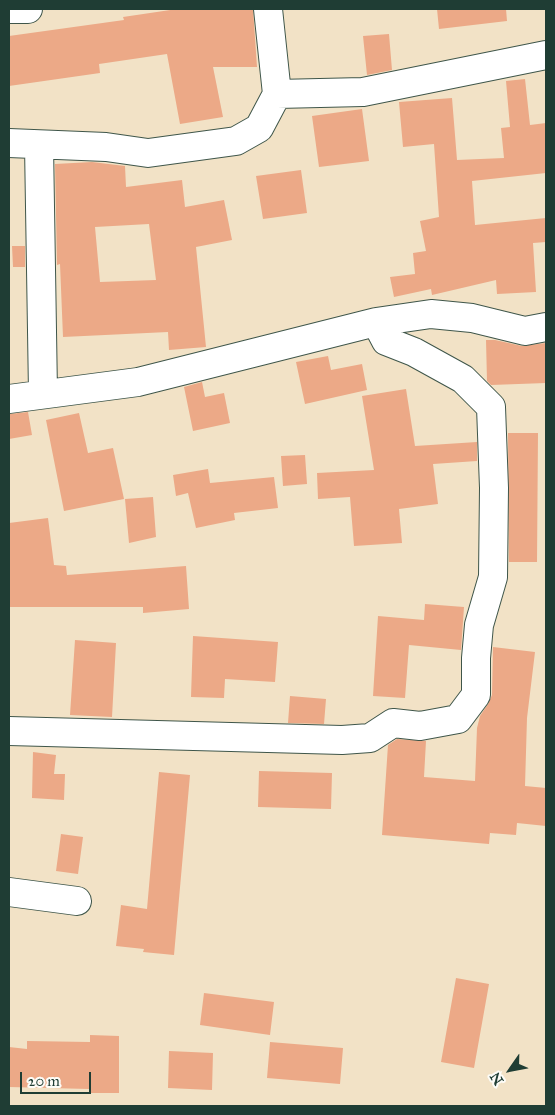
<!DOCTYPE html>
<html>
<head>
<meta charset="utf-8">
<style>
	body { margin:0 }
	#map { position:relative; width:555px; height:1115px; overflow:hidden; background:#f2e2c6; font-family:"IM FELL Great Primer",serif }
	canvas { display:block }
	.frame { position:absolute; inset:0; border:10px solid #1f3d34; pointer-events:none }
	.north { position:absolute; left:485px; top:1045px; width:50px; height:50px; -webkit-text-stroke:4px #fdfcf7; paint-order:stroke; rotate:237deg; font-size:14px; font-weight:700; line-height:20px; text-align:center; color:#1f3d34 }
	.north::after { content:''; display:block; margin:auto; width:18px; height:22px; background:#1f3d34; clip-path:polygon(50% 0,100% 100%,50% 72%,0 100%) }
	.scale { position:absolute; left:20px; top:1072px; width:71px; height:22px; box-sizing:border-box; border:2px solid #1f3d34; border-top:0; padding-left:6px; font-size:15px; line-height:18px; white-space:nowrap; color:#1f3d34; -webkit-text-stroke:4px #fdfcf7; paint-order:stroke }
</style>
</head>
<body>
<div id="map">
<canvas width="555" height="1115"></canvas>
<div class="frame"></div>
<div class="north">N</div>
<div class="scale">20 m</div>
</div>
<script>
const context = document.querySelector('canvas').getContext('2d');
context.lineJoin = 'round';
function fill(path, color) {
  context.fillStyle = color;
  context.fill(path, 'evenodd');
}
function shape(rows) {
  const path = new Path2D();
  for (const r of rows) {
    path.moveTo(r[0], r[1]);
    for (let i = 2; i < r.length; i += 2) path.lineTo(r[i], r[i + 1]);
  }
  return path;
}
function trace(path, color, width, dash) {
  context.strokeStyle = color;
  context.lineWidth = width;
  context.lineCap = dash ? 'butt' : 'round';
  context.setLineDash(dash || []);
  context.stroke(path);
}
fill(shape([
	[177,9,253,9,257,67,213,67,223,117,180,124,167,54,99,64,100,73,9,86,9,36,124,20,123,17],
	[437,9,506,9,507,21,439,29],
	[389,34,392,70,367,75,363,36],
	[525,79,530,125,546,123,546,173,472,181,475,225,546,218,546,242,533,243,536,292,497,294,496,280,432,295,431,289,394,297,390,277,415,274,413,253,426,251,420,221,439,217,434,144,403,147,399,102,452,98,457,160,504,158,501,128,510,127,506,81],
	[362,109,369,161,319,167,312,116],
	[92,162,125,166,126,187,182,180,185,207,224,200,232,240,196,247,206,347,169,350,168,332,63,337,60,264,57,265,55,164],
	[149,224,156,280,100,282,95,227],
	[301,170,307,213,263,219,256,176],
	[12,246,25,246,25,267,13,267],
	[486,340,495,340,522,346,546,343,546,383,491,385,487,381],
	[328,356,331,370,362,364,367,390,305,404,296,362],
	[202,382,205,397,224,393,230,423,193,431,184,387],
	[406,389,415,446,477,442,477,461,433,464,438,504,399,509,402,543,354,546,350,497,318,499,317,473,374,470,362,396],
	[28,412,32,435,9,439,9,414],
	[79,413,88,453,113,448,124,499,64,511,46,420],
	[508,433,538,433,537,562,509,562],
	[305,455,307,484,283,486,281,456],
	[208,469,210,483,274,477,278,508,234,513,235,520,196,528,188,493,176,496,173,475],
	[153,497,156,537,129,543,125,499],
	[48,518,54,565,66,566,67,575,186,566,189,609,143,613,143,607,9,607,9,523],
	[425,604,464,607,461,650,409,645,405,698,373,696,378,616,424,620],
	[193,636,278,642,275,682,225,679,224,698,191,697],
	[75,640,116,643,112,717,70,715],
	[493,647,535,652,527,718,525,786,546,788,546,826,517,823,516,835,490,833,489,844,382,835,388,745,397,739,426,741,424,777,475,781,477,728,480,716,488,704,492,695],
	[290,696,326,699,324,724,288,723],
	[33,752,56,755,54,774,65,774,64,800,32,798],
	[259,771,332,773,331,809,258,807],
	[159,772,190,775,174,955,143,952,144,949,116,946,121,905,147,909],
	[61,834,83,837,78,874,56,871],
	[456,978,489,984,474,1068,441,1062],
	[204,993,274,1002,270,1035,200,1025],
	[90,1035,119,1036,119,1093,89,1093,89,1089,9,1087,9,1047,27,1049,27,1041,90,1042],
	[270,1042,343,1048,340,1084,267,1078],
	[169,1051,213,1053,212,1090,168,1088]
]), '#eca987');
const minor = shape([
	[9,9,28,9],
	[268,9,277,94],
	[9,143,106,147,148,153,236,141,259,128,277,94,363,92,546,55],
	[39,145,43,393],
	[9,399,138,382,376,322,431,314,472,318,525,331,546,327],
	[9,731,342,740,370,738,393,723,420,726,458,719,476,695,476,658,479,625,493,577,494,488,491,407,463,379,414,352,386,341,376,322],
	[9,892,77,901]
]);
trace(minor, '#3f564a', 30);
trace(minor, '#fff', 28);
</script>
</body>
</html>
